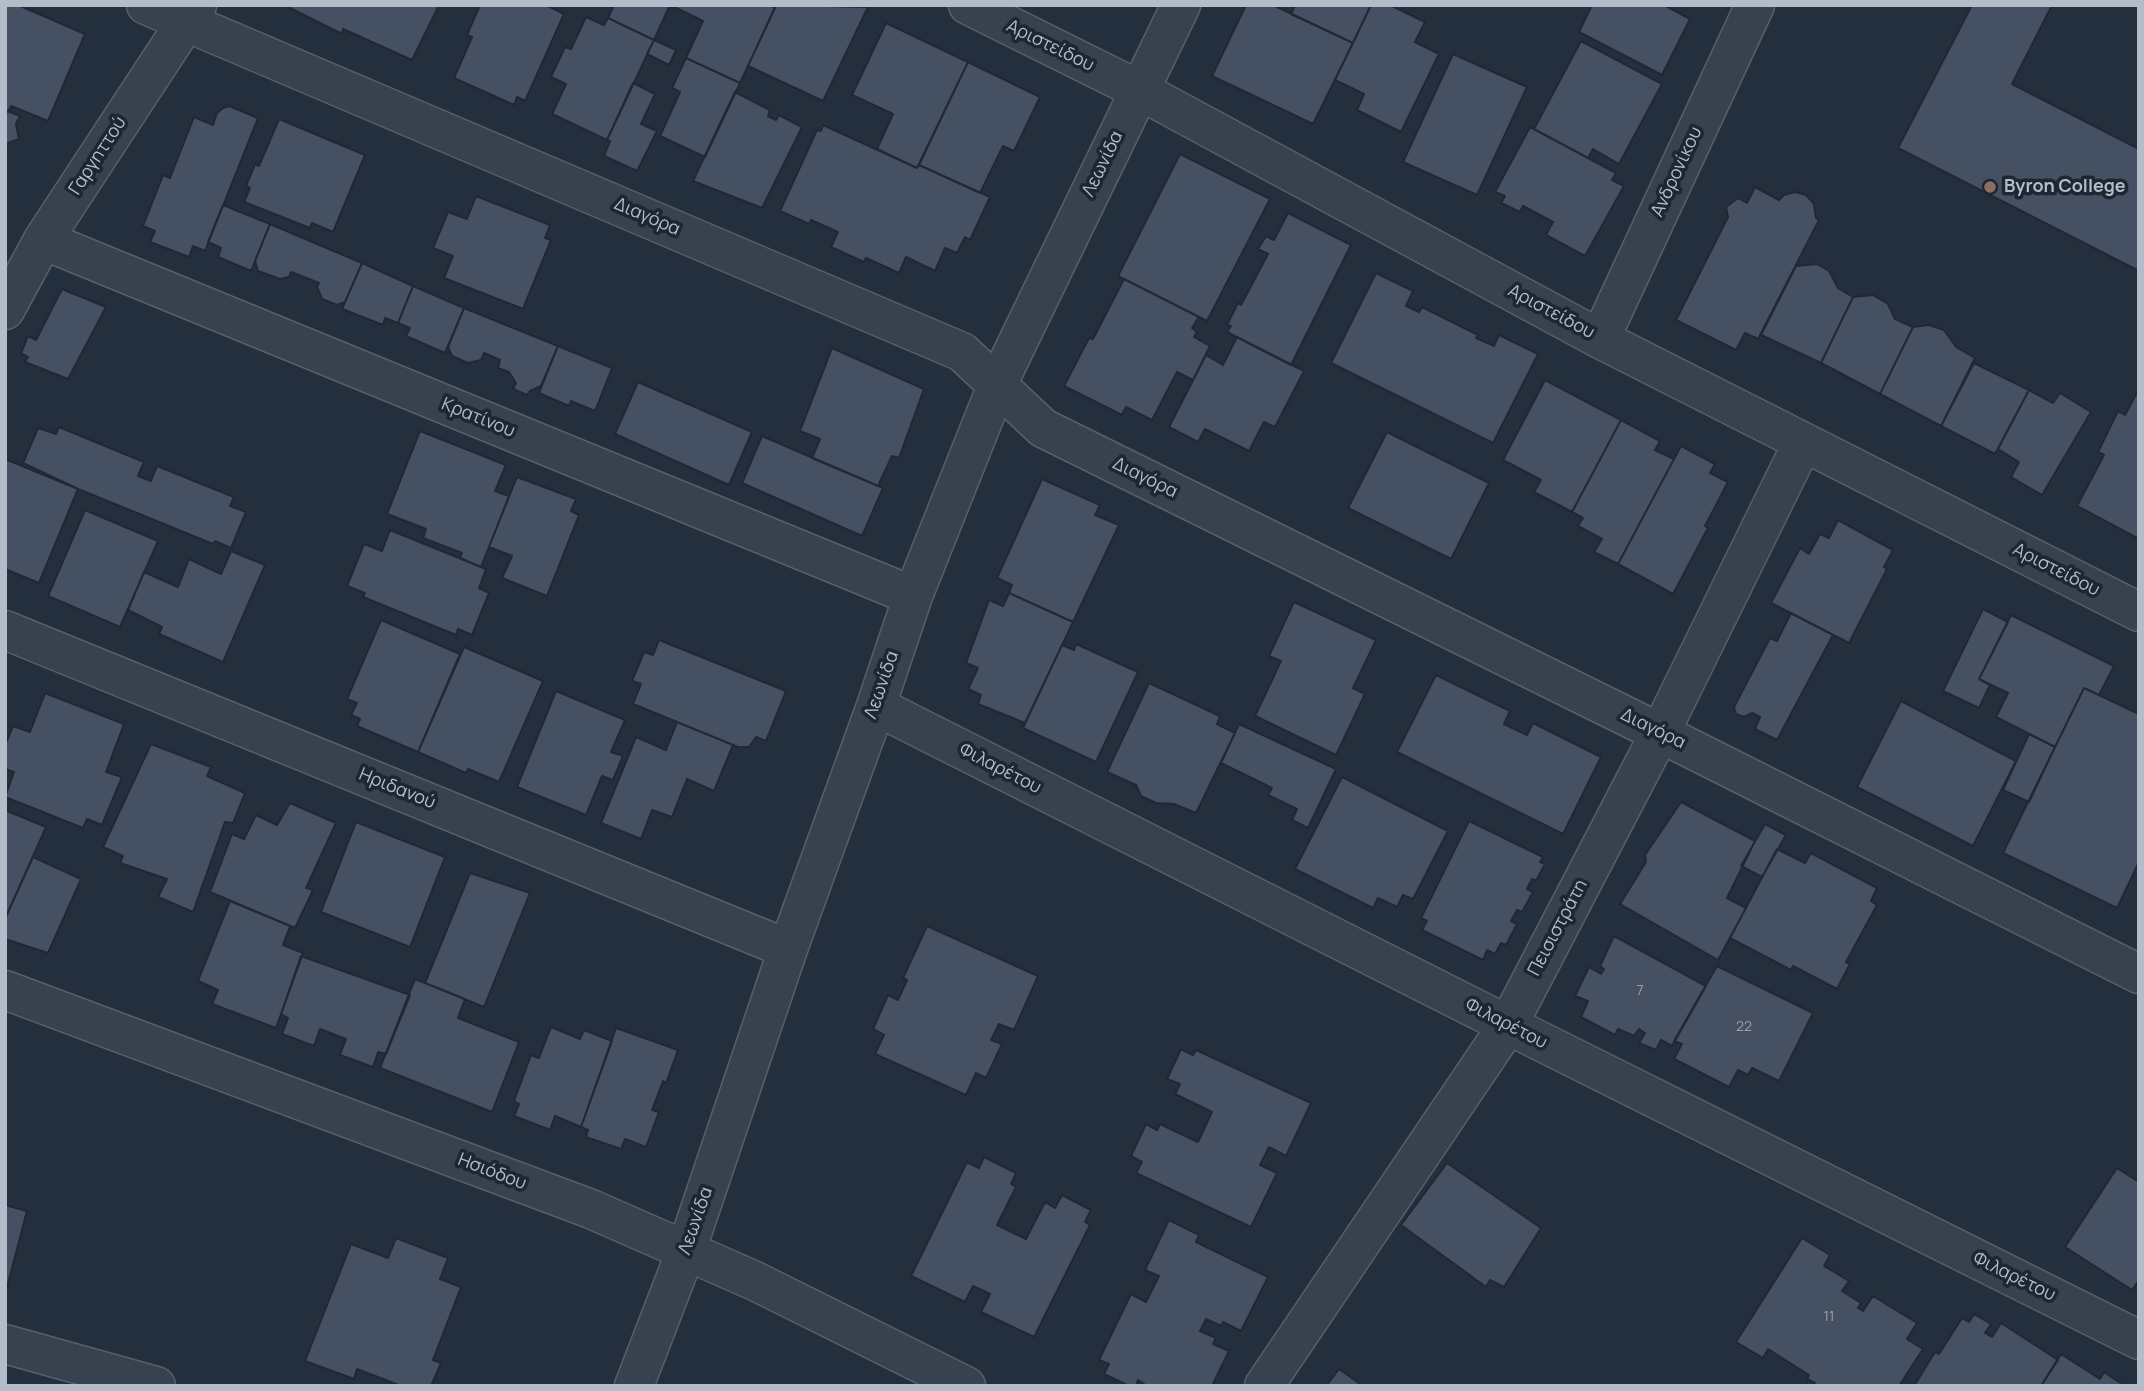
<!DOCTYPE html>
<html>
<head>
<meta charset="utf-8">
<style>
	body { margin:0 }
	#map { position:relative; width:2144px; height:1391px; overflow:hidden; background:#242f3e; font-family:Manrope,sans-serif }
	canvas { display:block }
	.frame { position:absolute; inset:0; border:7px solid #b4bcc9; pointer-events:none }
</style>
</head>
<body>
<div id="map">
<canvas width="2144" height="1391"></canvas>
<div class="frame"></div>
</div>
<script>
const context = document.querySelector('canvas').getContext('2d');
context.lineJoin = 'round';
function fill(path, color) {
  context.fillStyle = color;
  context.fill(path, 'evenodd');
}
function shape(rows) {
  const path = new Path2D();
  for (const r of rows) {
    path.moveTo(r[0], r[1]);
    for (let i = 2; i < r.length; i += 2) path.lineTo(r[i], r[i + 1]);
  }
  return path;
}
function trace(path, color, width, dash) {
  context.strokeStyle = color;
  context.lineWidth = width;
  context.lineCap = dash ? 'butt' : 'round';
  context.setLineDash(dash || []);
  context.stroke(path);
}
function drawText(font, color, halo, rows, align = 'center') {
  context.font = font + ' Manrope,sans-serif';
  context.lineWidth = 7;
  context.setLineDash([]);
  context.textBaseline = 'middle';
  context.strokeStyle = halo;
  context.fillStyle = color;
  for (const [text, x, y, turn = 0] of rows) {
    context.save();
    context.translate(x, y);
    context.rotate((+turn || 0) * Math.PI / 180);
    context.textAlign = isNaN(turn) ? turn : align;
    if (halo) context.strokeText(text, 0, 0);
    context.fillText(text, 0, 0);
    context.restore();
  }
}
const building = shape([
	[5,5,18,5,85,34,48,121,11,106,8,112,5,110,5,5],
	[284,5,439,5,412,60,343,29,342,34,284,5],
	[480,5,546,5,564,14,525,101,517,97,514,105,454,78,472,37,467,35,480,5],
	[614,5,670,5,654,40,608,18,614,5],
	[670,5,770,5,775,8,740,83,686,58,703,21,670,5],
	[776,5,868,7,823,101,748,66,776,5],
	[1246,5,1273,5,1353,43,1313,124,1212,76,1246,5],
	[1295,5,1371,5,1353,43,1291,14,1295,5],
	[1371,5,1390,5,1425,22,1415,42,1439,54,1401,132,1357,110,1364,94,1335,80,1371,5],
	[1592,5,1664,5,1690,19,1662,75,1579,32,1592,5],
	[1972,5,2052,5,2012,84,2139,149,2139,271,1898,148,1972,5],
	[586,17,604,25,608,18,654,40,607,140,552,114,566,84,551,77,565,47,571,49,586,17],
	[886,23,968,62,917,168,877,149,893,114,852,95,886,23],
	[654,40,676,50,669,65,647,54,654,40],
	[1581,41,1662,84,1619,164,1593,149,1588,158,1534,129,1581,41],
	[1453,54,1527,87,1477,195,1403,162,1453,54],
	[686,58,740,83,705,157,660,136,680,92,672,88,686,58],
	[968,62,1040,97,1014,151,1003,146,980,193,919,165,968,62],
	[633,83,655,94,641,124,657,131,637,171,604,156,610,141,607,140,633,83],
	[735,92,770,110,768,116,776,120,779,115,802,127,762,208,693,181,735,92],
	[229,106,258,118,205,251,193,246,189,257,150,242,155,231,143,226,163,175,170,178,194,117,213,125,217,113,223,108,229,106],
	[5,110,20,116,16,124,19,139,8,143,5,151,5,110],
	[279,119,365,155,333,232,312,223,310,228,244,202,250,188,246,186,255,164,259,166,279,119],
	[823,125,917,168,919,165,990,197,970,240,965,237,957,253,945,248,935,271,906,257,899,273,866,258,864,262,831,247,838,232,811,220,809,224,780,211,817,130,821,131,823,125],
	[1530,127,1616,173,1612,180,1624,186,1585,256,1546,235,1553,222,1523,206,1520,212,1501,203,1505,196,1495,192,1530,127],
	[1180,154,1270,199,1207,321,1118,276,1180,154],
	[1755,187,1779,200,1784,195,1795,192,1806,195,1814,204,1816,218,1819,220,1758,339,1745,333,1736,350,1676,320,1728,217,1726,207,1738,198,1747,203,1755,187],
	[476,196,550,225,545,238,551,240,523,309,444,278,453,256,433,248,448,212,467,219,476,196],
	[223,205,270,224,251,271,218,257,221,248,208,242,223,205],
	[1288,213,1351,245,1291,365,1227,332,1231,326,1227,325,1238,303,1241,305,1268,254,1258,249,1266,236,1274,240,1288,213],
	[270,224,362,263,345,302,337,305,322,299,317,287,319,283,291,272,289,277,280,279,258,271,255,261,270,224],
	[362,263,413,286,398,323,385,318,383,325,342,309,362,263],
	[1817,264,1829,271,1838,288,1853,297,1821,363,1761,335,1796,266,1817,264],
	[1376,273,1413,291,1406,306,1419,312,1422,307,1478,335,1476,338,1494,346,1499,335,1538,354,1493,443,1331,363,1376,273],
	[1124,279,1199,317,1192,328,1197,332,1194,337,1210,346,1193,380,1177,372,1152,420,1126,407,1122,415,1064,386,1089,338,1093,339,1124,279],
	[413,286,464,308,445,353,406,336,410,328,398,323,413,286],
	[62,289,106,307,68,379,25,362,28,357,21,353,28,336,36,340,62,289],
	[1873,295,1888,304,1895,319,1913,327,1880,394,1821,363,1853,297,1873,295],
	[464,308,558,346,541,386,530,391,527,395,513,389,516,383,509,372,498,368,500,360,484,353,481,360,468,363,452,356,448,347,464,308],
	[1929,325,1944,330,1956,347,1975,358,1941,426,1880,394,1913,327,1929,325],
	[1237,337,1304,371,1275,427,1264,422,1249,451,1205,429,1198,442,1169,427,1206,355,1223,365,1237,337],
	[558,346,612,368,595,411,571,401,569,406,539,393,558,346],
	[832,348,924,389,899,458,892,456,878,486,812,458,820,439,800,431,832,348],
	[1974,363,2029,390,1995,454,1941,426,1974,363],
	[1545,380,1621,420,1572,512,1534,492,1541,480,1503,460,1545,380],
	[638,382,752,432,729,485,615,434,638,382],
	[2139,389,2139,539,2077,506,2104,455,2098,452,2118,411,2125,415,2139,389],
	[2029,390,2053,403,2060,393,2091,412,2042,495,2011,477,2019,462,1998,449,2029,390],
	[1621,420,1660,441,1655,450,1674,459,1618,564,1594,552,1602,539,1578,526,1583,518,1572,512,1621,420],
	[59,427,144,462,138,476,151,481,157,466,234,497,230,506,246,512,231,548,215,541,213,544,78,489,23,463,38,428,56,434,59,427],
	[420,431,506,465,495,491,509,496,481,567,460,558,462,553,423,538,426,529,387,514,420,431],
	[1387,432,1489,483,1451,559,1348,508,1387,432],
	[762,436,883,488,862,536,742,483,762,436],
	[1681,446,1715,464,1710,473,1728,482,1705,526,1708,528,1673,594,1618,564,1681,446],
	[5,459,78,489,39,583,5,569,5,459],
	[517,477,576,499,571,511,579,515,547,596,502,578,512,556,489,547,517,477],
	[1042,479,1100,505,1095,515,1119,525,1073,622,1009,593,1012,585,997,578,1042,479],
	[85,510,158,541,120,627,48,596,85,510],
	[1838,520,1893,550,1884,567,1887,569,1849,643,1771,603,1800,548,1809,554,1820,534,1829,538,1838,520],
	[390,530,486,569,479,588,489,593,472,635,458,629,456,635,363,597,365,593,347,586,364,544,382,551,390,530],
	[231,551,265,565,223,662,159,634,162,627,128,610,144,572,178,587,189,559,221,574,231,551],
	[1009,593,1073,622,1025,723,978,704,981,695,968,689,978,668,966,663,989,600,1003,606,1009,593],
	[1294,602,1376,640,1353,688,1365,694,1336,755,1255,716,1281,661,1269,656,1294,602],
	[1983,609,2008,622,1979,679,1990,685,1979,708,1943,691,1983,609],
	[1791,613,1833,635,1777,740,1755,729,1760,717,1752,713,1744,717,1736,714,1734,707,1770,638,1777,641,1791,613],
	[2011,615,2114,666,2099,695,2084,688,2055,747,1996,717,2008,693,1979,679,2011,615],
	[381,620,460,654,418,752,357,726,360,719,351,715,357,703,347,699,381,620],
	[659,640,786,691,766,741,756,737,749,747,738,747,633,704,641,684,632,681,644,652,653,655,659,640],
	[1076,644,1138,672,1096,762,1023,728,1062,645,1074,650,1076,644],
	[464,647,543,681,499,782,468,769,466,773,418,752,464,647],
	[1436,675,1510,711,1504,724,1527,735,1533,723,1601,757,1563,834,1397,752,1436,675],
	[1149,683,1220,716,1217,724,1235,733,1196,813,1174,804,1156,803,1141,796,1136,785,1107,772,1149,683],
	[2084,688,2139,714,2139,862,2117,908,2003,853,2084,688],
	[556,691,625,720,611,752,623,756,613,780,602,776,586,815,517,787,556,691],
	[45,693,124,724,106,772,122,777,102,825,87,819,83,828,5,797,14,772,5,769,5,745,13,726,30,732,45,693],
	[1901,701,2016,761,1973,846,1857,787,1901,701],
	[677,722,733,745,714,791,687,779,672,817,652,810,641,839,601,823,636,737,666,750,677,722],
	[1239,724,1336,769,1308,828,1292,820,1297,809,1268,795,1272,788,1221,763,1239,724],
	[2029,734,2055,747,2029,802,2003,790,2029,734],
	[151,744,211,767,207,776,245,793,233,823,225,822,193,912,158,897,167,879,120,863,123,856,103,847,151,744],
	[1342,777,1448,831,1413,899,1403,895,1397,907,1378,898,1373,908,1295,869,1342,777],
	[1681,802,1755,841,1727,898,1746,908,1718,960,1620,904,1646,862,1645,855,1681,802],
	[290,803,336,823,306,888,313,890,295,928,210,892,232,834,244,839,256,815,277,825,290,803],
	[5,810,46,827,5,919,5,810],
	[1469,821,1543,857,1540,862,1545,864,1536,881,1532,879,1527,889,1533,892,1522,912,1517,910,1511,921,1517,924,1506,945,1501,943,1495,954,1487,950,1483,960,1422,930,1427,921,1421,918,1469,821],
	[356,822,445,857,410,947,321,912,356,822],
	[1765,824,1786,835,1762,877,1741,866,1765,824],
	[1777,849,1805,863,1811,853,1877,888,1871,901,1877,905,1846,962,1850,964,1837,989,1793,966,1791,970,1730,938,1777,849],
	[33,857,81,879,48,953,5,939,5,919,33,857],
	[470,873,530,893,484,1007,425,983,470,873],
	[230,901,290,926,283,945,303,953,276,1028,212,1004,218,990,198,981,230,901],
	[927,926,1038,976,1014,1030,999,1024,991,1040,1002,1044,986,1078,976,1073,966,1095,875,1054,884,1035,873,1029,888,995,898,1000,907,980,903,978,927,926],
	[1614,936,1706,986,1672,1046,1661,1040,1656,1050,1639,1043,1645,1033,1639,1029,1634,1036,1618,1029,1615,1035,1581,1017,1588,1001,1575,996,1589,967,1601,974,1604,969,1600,966,1614,936],
	[301,956,410,995,386,1054,378,1052,373,1067,340,1055,346,1039,320,1029,314,1046,282,1034,288,1018,281,1014,301,956],
	[1717,966,1813,1013,1779,1081,1752,1068,1748,1075,1738,1070,1729,1087,1674,1059,1682,1044,1674,1041,1717,966],
	[415,979,465,999,458,1018,519,1042,492,1112,380,1068,415,979],
	[551,1027,580,1039,584,1030,612,1041,581,1127,555,1116,550,1130,514,1116,519,1104,514,1101,531,1055,539,1058,551,1027],
	[616,1028,678,1050,666,1083,663,1081,652,1110,659,1112,646,1147,625,1139,621,1149,586,1137,588,1130,581,1127,616,1028],
	[1181,1049,1193,1055,1196,1050,1311,1103,1286,1156,1269,1147,1260,1165,1277,1173,1251,1227,1136,1173,1142,1162,1131,1156,1146,1124,1157,1130,1160,1124,1198,1142,1212,1112,1175,1094,1180,1084,1167,1079,1181,1049],
	[984,1157,1016,1173,1011,1184,1016,1187,997,1225,1026,1239,1045,1202,1055,1208,1062,1195,1091,1210,1085,1222,1090,1225,1034,1337,981,1312,990,1294,973,1286,965,1302,911,1276,967,1162,979,1168,984,1157],
	[1447,1163,1541,1228,1504,1287,1490,1280,1486,1287,1401,1225,1447,1163],
	[2117,1168,2139,1182,2139,1280,2132,1290,2065,1247,2117,1168],
	[5,1205,27,1211,7,1287,5,1287,5,1205],
	[1169,1220,1199,1235,1196,1242,1268,1277,1241,1331,1223,1322,1221,1326,1206,1319,1200,1331,1216,1338,1213,1344,1229,1351,1212,1386,1147,1386,1138,1380,1136,1386,1129,1386,1104,1374,1109,1364,1099,1360,1131,1294,1146,1302,1159,1276,1145,1270,1169,1220],
	[396,1238,448,1258,440,1279,461,1287,433,1360,441,1363,431,1386,401,1386,357,1369,354,1379,305,1361,351,1244,388,1258,396,1238],
	[1802,1238,1830,1255,1824,1266,1849,1281,1842,1291,1861,1303,1858,1308,1863,1311,1873,1296,1917,1323,1907,1339,1923,1349,1899,1386,1813,1386,1815,1383,1807,1379,1809,1375,1768,1349,1763,1358,1736,1342,1802,1238],
	[1974,1314,1991,1324,1985,1333,1992,1337,2001,1323,2058,1360,2041,1386,1914,1386,1935,1352,1939,1354,1962,1318,1969,1322,1974,1314],
	[2061,1354,2100,1379,2104,1372,2125,1386,2041,1386,2061,1354],
	[1339,1369,1363,1386,1326,1386,1339,1369]
]);
fill(building, '#455162');
trace(building, '#1f2835', 2);
const minor = shape([
	[146,5,962,352,1043,428,1660,733,2139,974],
	[968,5,1139,90,1600,339,2139,612],
	[43,240,913,596],
	[5,310,43,240,197,5],
	[1600,339,1755,5],
	[5,630,788,949],
	[876,706,1508,1025,2139,1340],
	[5,990,591,1209,755,1281,966,1386],
	[5,1344,156,1386],
	[634,1386,686,1251,788,949,876,706,913,596,998,383,1181,5],
	[1264,1386,1508,1025,1660,733,1803,442]
]);
trace(minor, '#565f6c', 41);
trace(minor, '#38414e', 38);
for (const [x, y, r, color] of [
	[1990,187,7,"#8d6e63"]
]) {
  const dot = new Path2D();
  dot.arc(x, y, r, 0, 2 * Math.PI);
  context.fillStyle = color;
  context.fill(dot);
  trace(dot, '#1d2633', 2.5);
}
drawText('14px', '#98a1af', null, [
	["7",1640,991],
	["22",1744,1027],
	["11",1829,1317]
]);
drawText('18px', '#b4bcc9', '#1d2633', [
	["Αριστείδου",1050,46,26],
	["Γαργηττού",98,156,-57],
	["Λεωνίδα",1103,164,-64],
	["Ανδρονίκου",1677,172,-65],
	["Διαγόρα",647,217,23],
	["Αριστείδου",1551,312,28],
	["Κρατίνου",478,418,22],
	["Διαγόρα",1145,478,26],
	["Αριστείδου",2056,570,27],
	["Λεωνίδα",882,685,-71],
	["Διαγόρα",1653,729,26],
	["Φιλαρέτου",1000,769,27],
	["Ηριδανού",397,789,22],
	["Πεισιστράτη",1558,928,-62],
	["Φιλαρέτου",1506,1024,27],
	["Ησιόδου",492,1172,21],
	["Λεωνίδα",696,1221,-71],
	["Φιλαρέτου",2014,1277,26]
]);
drawText('bold 18px', '#b4bcc9', '#1d2633', [
	["Byron College",2004,187]
], 'left');
</script>
</body>
</html>
